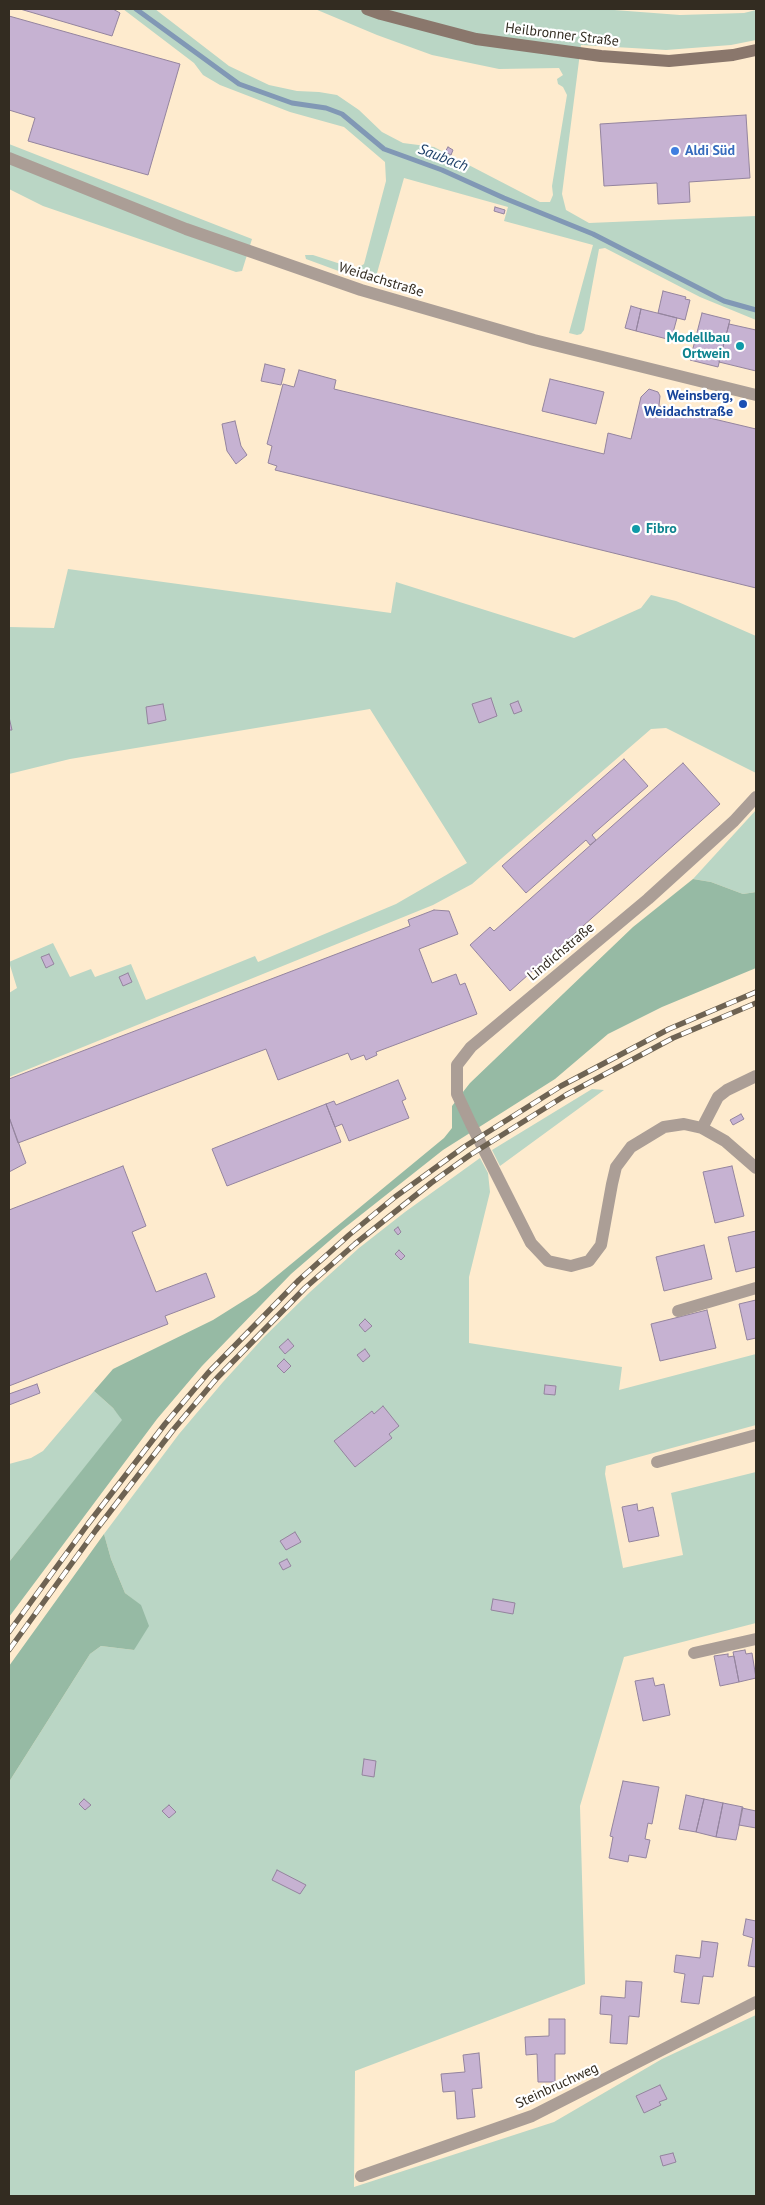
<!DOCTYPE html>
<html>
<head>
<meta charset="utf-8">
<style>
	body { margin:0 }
	#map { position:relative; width:765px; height:2205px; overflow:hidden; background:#feebce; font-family:"PT Sans",sans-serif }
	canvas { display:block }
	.frame { position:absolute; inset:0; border:10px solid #332c21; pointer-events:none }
</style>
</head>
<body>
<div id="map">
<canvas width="765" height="2205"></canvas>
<div class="frame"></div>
</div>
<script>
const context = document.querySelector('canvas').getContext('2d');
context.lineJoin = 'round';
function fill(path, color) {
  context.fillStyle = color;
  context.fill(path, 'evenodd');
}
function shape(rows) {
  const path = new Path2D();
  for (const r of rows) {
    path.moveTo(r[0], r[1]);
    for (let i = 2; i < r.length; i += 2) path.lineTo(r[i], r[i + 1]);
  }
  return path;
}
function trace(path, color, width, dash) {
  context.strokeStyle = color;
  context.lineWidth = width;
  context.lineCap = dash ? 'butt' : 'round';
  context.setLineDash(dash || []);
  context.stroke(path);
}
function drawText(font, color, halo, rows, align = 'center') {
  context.font = font + ' "PT Sans",sans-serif';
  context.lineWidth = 4.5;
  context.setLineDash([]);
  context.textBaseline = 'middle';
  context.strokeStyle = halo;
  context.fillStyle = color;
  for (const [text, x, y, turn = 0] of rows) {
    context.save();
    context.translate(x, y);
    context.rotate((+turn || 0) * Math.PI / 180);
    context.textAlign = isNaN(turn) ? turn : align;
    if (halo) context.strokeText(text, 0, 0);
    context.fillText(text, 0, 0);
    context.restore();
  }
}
fill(shape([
	[123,9,155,9,229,66,269,85,297,91,319,92,337,95,359,110,382,132,403,143,434,147,540,202,550,202,553,195,552,186,567,95,563,87,558,84,557,79,563,75,559,68,499,69,432,55,377,35,315,9,601,9,680,15,744,13,756,10,756,40,731,45,666,50,581,45,562,194,566,210,589,223,756,216,756,320,700,297,605,248,599,249,584,330,581,334,577,335,569,333,593,245,504,221,508,207,404,178,375,280,363,280,306,259,305,255,313,255,356,269,364,264,386,181,385,162,344,127,290,112,220,85,203,75,194,63],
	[9,144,252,239,242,271,236,272,43,206,9,189],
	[68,569,391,613,396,582,574,638,641,608,651,595,676,601,756,636,756,773,666,728,651,729,472,884,433,905,9,1077,9,993,17,988,9,962,53,943,70,977,91,969,95,977,131,964,146,1000,255,956,258,962,396,904,467,863,370,709,70,759,9,774,9,627,54,628],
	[756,810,756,892,743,894,711,882,693,879],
	[592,1089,604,1090,500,1166,492,1150],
	[480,1158,488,1173,490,1192,469,1277,469,1343,622,1367,619,1390,756,1354,756,1425,606,1466,605,1474,623,1568,683,1555,671,1493,756,1472,756,1623,624,1657,580,1806,585,1984,355,2071,354,2187,554,2122,662,2059,756,2015,756,2196,9,2196,9,1782,90,1654,101,1646,134,1650,141,1606,125,1593,111,1559,104,1534,179,1434,223,1382,264,1337,310,1292,359,1248,405,1212],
	[94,1391,113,1408,123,1420,9,1562,9,1464,31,1458,43,1451]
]), '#bad6c5');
fill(shape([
	[693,879,711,882,743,894,756,892,756,968,662,1007,608,1034,555,1079,443,1150,343,1229,291,1274,202,1366,157,1419,9,1617,9,1562,122,1420,113,1408,94,1391,113,1369,213,1320,256,1293,444,1138,452,1128,452,1106,470,1083,633,927],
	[104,1534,111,1559,125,1593,141,1605,149,1626,134,1650,101,1646,90,1654,9,1782,9,1666]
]), '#96baa4');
trace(shape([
	[136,9,239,84,292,103,326,108,342,114,384,149,442,170,504,198,593,234,724,301,756,310]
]), '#8198b5', 5);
const building = shape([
	[20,9,113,9,120,13,112,36,20,9],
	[9,16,180,64,148,175,28,141,35,118,9,110,9,16],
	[746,115,750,178,689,182,690,202,658,204,657,183,604,186,600,124,746,115],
	[448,147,453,150,451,155,445,152,448,147],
	[495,207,505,210,504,214,494,211,495,207],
	[663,291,686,297,685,299,690,300,685,320,658,313,663,291],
	[631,306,641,309,636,331,625,328,631,306],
	[641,309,677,318,671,340,636,331,641,309],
	[702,313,730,320,718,367,690,360,702,313],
	[729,324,756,330,756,371,719,362,729,324],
	[265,364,285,369,281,385,261,381,265,364],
	[299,370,336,380,334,389,604,454,608,433,631,439,641,397,649,389,658,392,660,396,659,406,756,429,756,588,275,470,277,466,268,463,272,446,267,444,283,384,294,387,299,370],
	[550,379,604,392,596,424,542,411,550,379],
	[235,421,241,446,247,455,236,464,227,451,222,424,235,421],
	[491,698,497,716,479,723,472,704,491,698],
	[518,701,522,711,514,714,510,704,518,701],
	[163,704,166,720,148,724,146,707,163,704],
	[9,717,12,730,9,730,9,717],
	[624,759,648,786,592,835,596,840,590,845,586,840,526,893,502,866,624,759],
	[683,763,720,804,510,991,470,945,490,927,494,931,683,763],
	[434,910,449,911,458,934,419,949,432,983,456,974,460,985,465,983,477,1014,376,1052,377,1055,366,1060,364,1055,351,1060,348,1053,278,1080,266,1049,18,1143,9,1117,9,1079,410,926,408,920,434,910],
	[49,954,54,964,46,968,41,957,49,954],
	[128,973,132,982,123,986,119,977,128,973],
	[398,1080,406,1099,402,1101,409,1118,349,1141,342,1124,335,1127,326,1104,334,1101,336,1105,398,1080],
	[326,1104,341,1142,227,1186,212,1149,326,1104],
	[741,1114,744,1119,733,1125,730,1120,741,1114],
	[9,1117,26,1163,9,1172,9,1117],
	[123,1166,146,1226,132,1232,156,1292,206,1273,215,1297,165,1316,168,1324,9,1386,9,1210,123,1166],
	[732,1166,744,1216,715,1223,703,1172,732,1166],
	[398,1227,401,1232,398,1235,394,1230,398,1227],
	[756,1231,756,1267,736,1272,728,1237,756,1231],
	[704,1245,712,1279,664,1291,656,1257,704,1245],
	[399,1250,405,1256,401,1260,395,1254,399,1250],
	[756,1300,756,1338,747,1340,739,1304,756,1300],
	[707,1310,716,1348,660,1361,651,1324,707,1310],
	[365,1319,372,1326,365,1332,359,1325,365,1319],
	[288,1339,294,1346,285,1354,279,1347,288,1339],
	[365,1349,370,1356,363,1362,357,1355,365,1349],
	[284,1359,291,1366,284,1373,277,1366,284,1359],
	[37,1384,40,1393,9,1405,9,1394,37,1384],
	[545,1385,556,1386,555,1395,544,1394,545,1385],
	[383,1406,399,1426,389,1434,392,1438,355,1467,334,1441,372,1411,374,1414,383,1406],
	[637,1504,638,1511,653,1507,659,1536,629,1542,622,1507,637,1504],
	[295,1532,301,1542,286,1550,280,1541,295,1532],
	[287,1559,291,1566,283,1570,279,1563,287,1559],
	[493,1599,515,1603,513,1614,491,1610,493,1599],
	[745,1650,746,1654,752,1653,756,1678,739,1682,733,1652,745,1650],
	[728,1654,728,1657,734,1656,739,1682,720,1686,714,1656,728,1654],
	[653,1678,655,1686,664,1684,670,1715,643,1721,635,1681,653,1678],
	[364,1759,376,1761,374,1777,362,1775,364,1759],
	[623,1781,659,1787,652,1824,648,1823,645,1839,650,1840,646,1858,629,1855,628,1862,609,1858,613,1837,610,1836,623,1781],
	[686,1795,704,1799,696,1832,679,1829,686,1795],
	[84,1799,91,1805,85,1810,79,1804,84,1799],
	[704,1799,723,1803,716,1837,696,1832,704,1799],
	[723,1803,743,1807,736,1840,716,1837,723,1803],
	[169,1805,176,1812,169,1818,162,1811,169,1805],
	[742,1808,756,1811,756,1828,739,1825,742,1808],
	[277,1870,306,1885,300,1894,272,1880,277,1870],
	[746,1919,756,1921,756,1967,748,1966,753,1938,743,1935,746,1919],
	[702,1941,718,1943,713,1977,703,1976,699,2004,681,2002,685,1974,674,1972,676,1955,700,1958,702,1941],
	[626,1981,642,1982,639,2017,629,2016,627,2044,610,2043,612,2015,600,2014,601,1996,625,1998,626,1981],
	[549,2019,565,2019,565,2054,555,2054,555,2082,538,2082,537,2054,526,2055,525,2037,549,2036,549,2019],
	[479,2053,482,2088,472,2089,475,2117,457,2119,455,2091,443,2092,441,2074,465,2072,463,2055,479,2053],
	[660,2085,667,2099,659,2102,661,2105,644,2113,636,2096,660,2085],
	[673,2153,676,2162,663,2166,660,2156,673,2153]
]);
fill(building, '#c6b2d2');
trace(building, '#94849e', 1);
trace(shape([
	[9,158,186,229,361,290,534,340,756,395],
	[756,797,734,821,648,899,471,1047,457,1065,457,1094,471,1124,531,1243,548,1261,571,1266,589,1261,601,1245,612,1184,616,1167,631,1147,664,1127,684,1124,702,1128,725,1141,756,1168],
	[702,1128,718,1097,727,1090,756,1076],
	[678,1311,756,1288],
	[657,1462,756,1435],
	[694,1653,756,1639],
	[361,2176,532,2116,756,2002]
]), '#ab9e96', 12);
trace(shape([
	[367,9,381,14,476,39,601,56,669,61,733,55,756,50]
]), '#8a776c', 12);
const rail = shape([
	[9,1632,88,1524,165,1424,208,1373,299,1280,349,1235,395,1197,464,1147,561,1086,669,1029,756,992],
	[9,1650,96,1530,173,1430,217,1378,305,1288,355,1244,431,1183,470,1155,566,1095,673,1038,756,1003]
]);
trace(rail, '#6e6353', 5.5);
trace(rail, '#fff', 4, [11]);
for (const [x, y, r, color] of [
	[675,151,5,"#3f7fe0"],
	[740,346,5,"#0f9aa8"],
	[743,404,5,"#1a4fb4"],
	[636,529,5,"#0f9aa8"]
]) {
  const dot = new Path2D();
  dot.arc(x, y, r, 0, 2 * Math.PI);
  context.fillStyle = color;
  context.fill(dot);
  trace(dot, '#fff', 2);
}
drawText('14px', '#332c21', '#fff', [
	["Heilbronner Straße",562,35,7],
	["Weidachstraße",381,280,17],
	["Lindichstraße",561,952,-40],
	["Steinbruchweg",557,2086,-25]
]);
drawText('bold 14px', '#366cbe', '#fff', [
	["Aldi Süd",685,151]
], 'left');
drawText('bold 14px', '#0d838f', '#fff', [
	["Modellbau",730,338],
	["Ortwein",730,354],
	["Fibro",646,529,"left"]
], 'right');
drawText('bold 14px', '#164399', '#fff', [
	["Weinsberg,",733,396],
	["Weidachstraße",733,412]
], 'right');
drawText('italic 15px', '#1f4169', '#fff', [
	["Saubach",443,158,21]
]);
</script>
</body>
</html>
